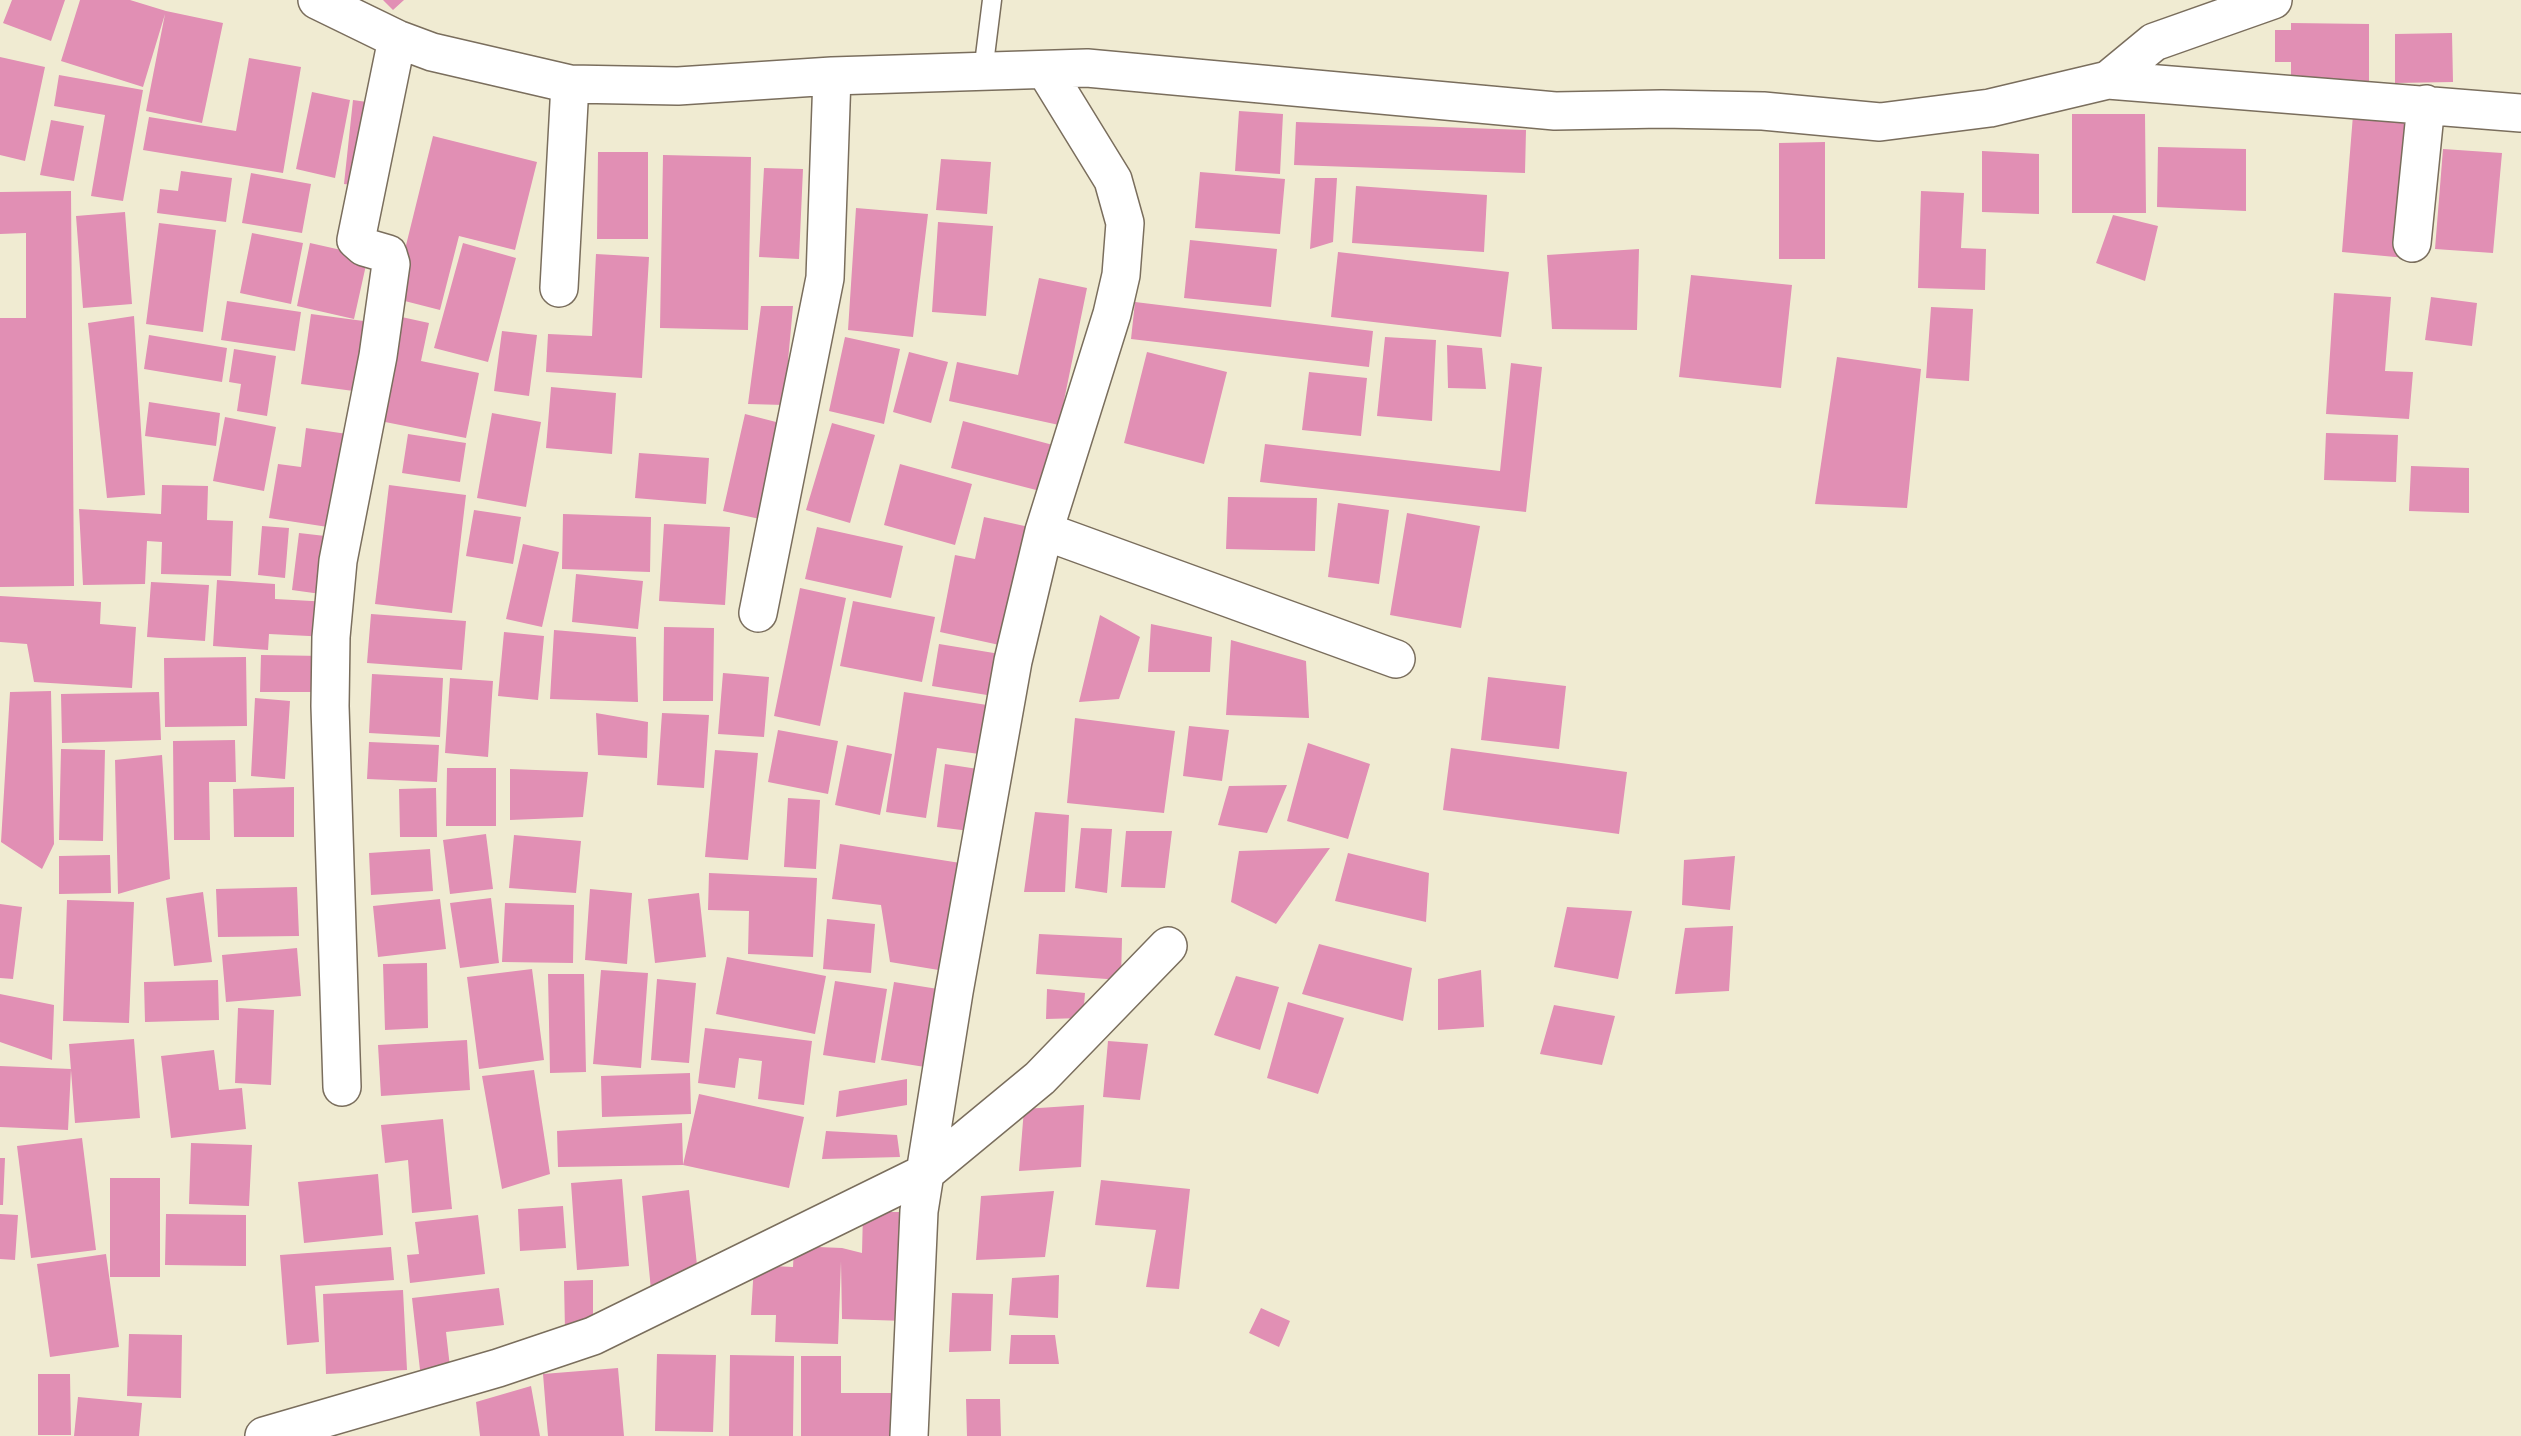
<!DOCTYPE html>
<html>
<head>
<meta charset="utf-8">
<style>
	body { margin:0 }
	canvas { display:block; background:#f0ebd2 }
</style>
</head>
<body>
<canvas width="2521" height="1436"></canvas>
<script>
const context = document.querySelector('canvas').getContext('2d');
context.lineJoin = 'round';
function fill(path, color) {
  context.fillStyle = color;
  context.fill(path, 'evenodd');
}
function shape(rows) {
  const path = new Path2D();
  for (const r of rows) {
    path.moveTo(r[0], r[1]);
    for (let i = 2; i < r.length; i += 2) path.lineTo(r[i], r[i + 1]);
  }
  return path;
}
function trace(path, color, width, dash) {
  context.strokeStyle = color;
  context.lineWidth = width;
  context.lineCap = dash ? 'butt' : 'round';
  context.setLineDash(dash || []);
  context.stroke(path);
}
fill(shape([
	[12,0,65,0,51,41,3,23],
	[80,0,130,0,166,11,223,23,202,123,146,111,165,14,143,87,61,61],
	[383,0,404,0,393,10],
	[2291,23,2369,24,2369,83,2291,82,2291,62,2275,62,2275,30,2291,30],
	[2452,33,2453,82,2395,83,2395,34],
	[0,57,45,67,25,161,0,155],
	[249,58,301,67,283,173,143,150,149,117,236,131],
	[59,75,143,90,123,201,91,196,105,115,54,106],
	[312,92,350,100,335,178,296,169],
	[353,100,367,102,359,186,344,184],
	[1239,111,1283,114,1280,174,1235,171],
	[2072,114,2145,114,2146,213,2072,213],
	[2353,115,2418,120,2406,258,2342,252],
	[51,120,84,126,74,181,40,175],
	[1296,122,1526,130,1525,173,1294,165],
	[433,136,537,162,515,250,459,236,440,310,393,298],
	[1825,142,1825,259,1779,259,1779,143],
	[2158,147,2246,149,2246,211,2157,207],
	[2443,149,2502,153,2493,253,2435,249],
	[1982,151,2039,154,2039,214,1982,212],
	[598,152,648,152,648,239,597,239],
	[663,155,751,157,748,330,660,328],
	[941,159,991,162,987,214,936,210],
	[764,168,803,169,799,259,759,257],
	[181,171,232,178,226,222,157,213,160,189,178,191],
	[1200,172,1285,179,1280,234,1195,228],
	[251,173,311,184,302,233,242,223],
	[1315,178,1337,178,1333,242,1310,249],
	[1356,186,1487,195,1484,252,1352,243],
	[71,191,74,586,0,587,0,318,26,318,26,233,0,234,0,192],
	[1921,191,1964,193,1961,248,1986,249,1985,290,1918,288],
	[856,208,928,214,913,337,848,330],
	[125,212,132,304,83,308,76,216],
	[2113,215,2158,226,2145,281,2096,263],
	[938,222,993,226,986,316,932,312],
	[159,223,216,230,203,332,146,324],
	[252,233,303,243,291,304,240,293],
	[1190,240,1277,249,1271,307,1184,298],
	[310,243,368,256,354,319,297,306],
	[463,243,516,258,488,362,434,348],
	[1639,249,1637,330,1552,329,1547,255],
	[1338,252,1509,272,1501,337,1331,317],
	[596,254,649,257,642,378,546,372,548,334,592,336],
	[1691,275,1792,285,1781,388,1679,377],
	[1039,278,1087,288,1059,425,949,401,957,362,1018,375],
	[2334,293,2391,297,2385,371,2413,372,2409,419,2326,414],
	[2431,297,2477,303,2472,346,2425,340],
	[227,301,301,312,295,351,221,340],
	[1135,302,1373,331,1369,367,1131,339],
	[761,306,793,306,784,405,748,404],
	[1931,307,1973,309,1969,381,1926,378],
	[311,314,371,322,361,392,301,384],
	[134,316,145,495,107,498,88,323],
	[397,316,429,323,421,361,479,373,466,438,375,420],
	[502,331,537,335,529,396,494,391],
	[149,335,227,348,222,382,144,369],
	[845,337,900,349,884,424,829,411],
	[1385,337,1436,340,1432,421,1377,416],
	[1447,345,1482,348,1486,389,1448,388],
	[234,349,276,356,267,416,237,411,241,384,229,382],
	[909,352,948,362,931,423,893,412],
	[1147,352,1227,372,1204,464,1124,443],
	[1837,357,1921,369,1907,508,1815,504],
	[1511,363,1542,367,1526,512,1260,482,1265,444,1500,471],
	[1309,372,1367,378,1361,436,1302,430],
	[551,387,616,393,612,454,546,448],
	[149,402,220,413,216,446,145,436],
	[492,413,541,422,526,507,477,498],
	[745,414,780,423,760,519,723,511],
	[225,417,276,427,264,491,213,481],
	[963,421,1053,445,1040,491,951,468],
	[832,423,875,435,850,523,806,510],
	[306,428,354,435,341,529,269,518,278,464,301,467],
	[2326,433,2398,435,2396,482,2324,480],
	[408,434,466,443,460,482,402,473],
	[639,453,709,458,706,504,635,498],
	[900,464,972,484,955,545,884,525],
	[2411,466,2469,468,2469,513,2409,511],
	[162,485,208,486,207,520,233,521,231,576,161,574,162,542,147,541,145,584,83,585,79,509,161,514],
	[389,485,466,495,452,613,375,604],
	[1228,497,1317,498,1315,551,1226,549],
	[1338,503,1389,510,1379,584,1328,577],
	[474,510,521,517,513,564,466,556],
	[1407,513,1480,526,1461,628,1390,615],
	[563,514,651,517,650,572,562,569],
	[984,517,1029,527,1004,646,940,632,955,555,975,559],
	[664,524,730,527,725,605,659,601],
	[262,526,289,528,285,578,258,575],
	[817,527,903,546,891,598,805,579],
	[299,533,334,537,328,595,292,590],
	[523,544,559,552,542,627,506,619],
	[576,574,643,581,638,629,572,622],
	[217,580,275,584,275,599,330,602,329,637,269,634,268,650,213,646],
	[151,582,209,585,205,641,147,637],
	[800,588,846,598,820,726,774,716],
	[0,596,101,602,100,624,136,627,132,688,34,682,27,644,0,642],
	[853,601,935,617,922,682,840,666],
	[371,614,466,621,462,670,367,663],
	[1100,615,1140,637,1119,699,1079,702],
	[1151,624,1212,637,1210,672,1148,672],
	[664,627,714,628,713,701,663,701],
	[554,630,636,637,638,702,550,699],
	[504,632,544,636,538,700,498,696],
	[1231,640,1306,661,1309,718,1226,715],
	[939,644,1000,654,993,696,932,686],
	[261,655,323,656,322,692,260,692],
	[246,657,247,726,165,727,164,658],
	[723,673,769,677,764,737,718,734],
	[372,674,443,678,440,737,369,733],
	[1488,677,1566,686,1559,749,1481,740],
	[450,678,493,681,488,757,445,753],
	[51,691,54,844,42,869,1,842,10,692],
	[159,692,161,740,62,743,61,694],
	[904,692,987,705,979,754,937,748,926,818,886,812],
	[255,698,290,701,285,779,251,776],
	[596,713,648,722,647,758,598,755],
	[662,713,709,715,704,788,657,785],
	[1075,718,1175,731,1164,813,1067,803],
	[1189,726,1229,730,1222,781,1183,776],
	[778,730,838,741,828,794,768,782],
	[235,740,236,782,209,782,210,840,174,840,173,741],
	[369,742,439,745,437,782,367,779],
	[1308,743,1370,764,1348,839,1287,821],
	[847,745,892,754,880,815,835,805],
	[1451,748,1627,772,1619,834,1443,810],
	[61,749,105,750,103,841,59,840],
	[715,750,758,753,748,860,705,857],
	[162,755,170,879,118,894,115,760],
	[945,764,978,769,970,831,937,827],
	[447,768,496,768,496,826,446,826],
	[510,769,588,772,583,817,510,820],
	[1287,785,1267,833,1218,825,1229,786],
	[294,787,294,837,234,837,233,789],
	[436,788,437,837,400,837,399,789],
	[788,798,820,800,816,869,784,867],
	[1035,812,1069,815,1065,892,1024,892],
	[1081,828,1112,829,1107,893,1075,888],
	[1126,831,1172,831,1165,888,1121,887],
	[486,834,493,889,450,894,443,840],
	[514,835,581,841,576,893,509,888],
	[840,844,973,865,957,973,890,962,881,905,832,899],
	[1330,848,1276,924,1231,902,1239,851],
	[430,849,433,891,371,895,369,853],
	[1348,853,1429,873,1426,922,1335,901],
	[110,855,111,893,59,894,59,856],
	[1735,856,1730,910,1682,905,1684,860],
	[709,873,817,878,813,957,748,954,749,911,708,910],
	[297,887,299,936,218,937,216,889],
	[590,889,632,893,627,964,585,960],
	[203,892,212,962,174,966,166,898],
	[699,893,706,957,655,963,648,899],
	[491,898,499,963,460,968,450,903],
	[440,899,446,949,378,957,373,906],
	[67,900,134,902,129,1023,63,1021],
	[505,903,574,905,573,963,502,962],
	[0,904,22,907,13,979,0,978],
	[1567,907,1632,911,1618,979,1554,967],
	[827,919,875,924,871,973,823,969],
	[1733,926,1729,991,1675,994,1685,928],
	[1039,934,1122,938,1121,980,1036,974],
	[1319,944,1412,968,1403,1021,1302,994],
	[297,948,301,996,226,1002,222,955],
	[727,957,826,976,815,1034,716,1014],
	[427,963,428,1028,385,1030,383,964],
	[532,969,544,1060,479,1069,467,977],
	[601,970,648,973,641,1068,593,1064],
	[1481,970,1484,1027,1438,1030,1438,979],
	[548,974,584,974,586,1072,550,1073],
	[1236,976,1279,987,1260,1050,1214,1035],
	[657,979,696,983,689,1063,651,1060],
	[218,980,219,1020,145,1022,144,982],
	[835,981,887,989,875,1063,823,1055],
	[894,982,938,989,925,1067,881,1060],
	[1047,989,1085,993,1083,1018,1046,1019],
	[0,994,54,1005,52,1060,0,1042],
	[1288,1002,1344,1018,1318,1094,1267,1078],
	[1554,1005,1615,1016,1602,1065,1540,1054],
	[238,1008,274,1010,271,1085,235,1083],
	[705,1028,812,1041,804,1105,758,1099,762,1061,739,1058,735,1088,698,1083],
	[134,1039,140,1118,75,1123,69,1044],
	[467,1040,470,1090,381,1096,378,1045],
	[1108,1041,1148,1044,1140,1100,1103,1097],
	[214,1050,219,1090,242,1088,246,1129,171,1138,161,1056],
	[0,1066,71,1069,68,1130,0,1127],
	[534,1070,550,1174,502,1189,482,1076],
	[690,1073,691,1114,602,1117,601,1076],
	[907,1079,907,1105,836,1117,839,1091],
	[699,1094,804,1117,789,1188,683,1165],
	[1084,1105,1081,1167,1019,1171,1024,1109],
	[443,1119,452,1209,412,1213,408,1160,385,1163,381,1125],
	[682,1123,683,1165,558,1167,557,1131],
	[826,1131,897,1135,900,1157,822,1159],
	[82,1138,96,1250,31,1258,17,1146],
	[191,1143,252,1145,249,1206,189,1204],
	[0,1158,5,1158,3,1205,0,1205],
	[378,1174,383,1235,304,1243,298,1182],
	[110,1178,160,1178,160,1277,110,1277],
	[622,1179,629,1266,577,1270,571,1183],
	[1101,1180,1190,1189,1179,1289,1146,1287,1156,1230,1095,1225],
	[689,1190,699,1284,651,1290,642,1196],
	[1054,1191,1045,1257,976,1260,981,1196],
	[563,1206,566,1248,520,1251,518,1209],
	[863,1212,907,1212,906,1321,842,1319,841,1261,838,1344,775,1342,776,1315,751,1315,754,1265,793,1267,794,1246,842,1248,862,1253],
	[0,1214,18,1215,15,1260,0,1259],
	[166,1214,246,1215,246,1266,165,1265],
	[478,1215,485,1274,410,1283,407,1255,419,1254,415,1222],
	[391,1247,394,1280,315,1286,319,1342,287,1345,280,1255],
	[106,1254,119,1347,50,1357,37,1264],
	[1059,1275,1058,1318,1009,1315,1012,1278],
	[593,1280,593,1331,565,1331,564,1281],
	[499,1288,504,1325,446,1332,450,1367,420,1370,412,1298],
	[403,1290,407,1370,326,1374,323,1294],
	[952,1293,993,1294,991,1351,949,1352],
	[1261,1308,1290,1321,1279,1347,1249,1333],
	[129,1334,182,1335,181,1398,127,1396],
	[1011,1335,1055,1335,1059,1364,1009,1364],
	[657,1354,716,1355,713,1432,655,1431],
	[730,1355,794,1356,793,1436,729,1436],
	[801,1356,841,1356,841,1393,901,1393,901,1436,801,1436],
	[618,1368,624,1436,548,1436,543,1374],
	[38,1374,70,1374,71,1435,38,1435],
	[531,1386,540,1436,480,1436,476,1402],
	[78,1397,142,1403,139,1436,74,1436],
	[966,1399,1000,1399,1001,1436,967,1436]
]), '#e18fb4');
const service = shape([
	[983,72,992,0]
]);
const minor = shape([
	[317,0,397,39,432,52,570,84,678,86,832,76,1087,68,1555,111,1662,109,1763,111,1880,122,1990,108,2108,80,2521,113],
	[2108,80,2154,42,2273,0],
	[2412,243,2426,104],
	[559,288,570,84],
	[1044,531,1396,659],
	[758,613,825,278,832,76],
	[342,1087,330,706,331,637,338,561,378,356,391,264,388,254,364,247,356,240,397,39],
	[264,1436,498,1368,593,1336,925,1173,1040,1078,1168,946],
	[909,1436,919,1211,954,992,1013,661,1044,531,1112,314,1121,275,1125,223,1113,180,1046,71]
]);
trace(service, '#7a6e5d', 21);
trace(minor, '#7a6e5d', 40);
trace(service, '#fff', 18);
trace(minor, '#fff', 37);
</script>
</body>
</html>
